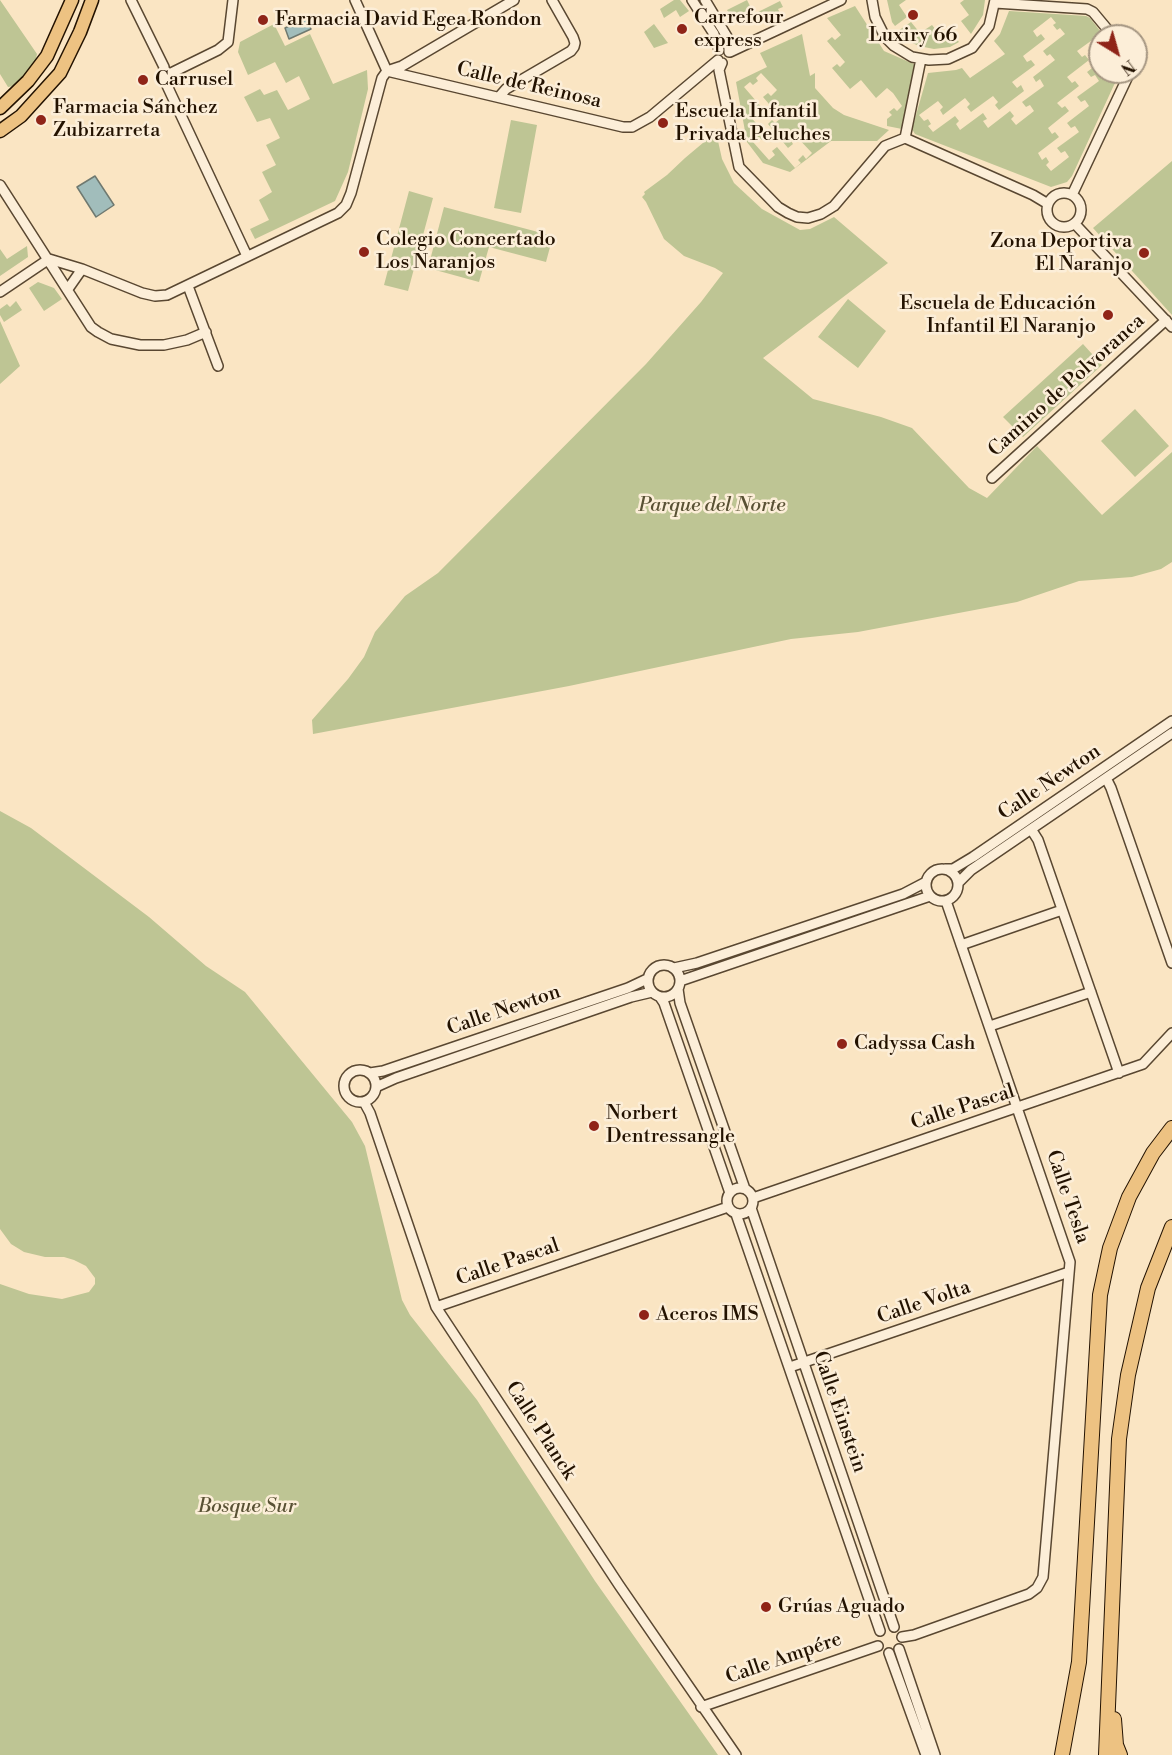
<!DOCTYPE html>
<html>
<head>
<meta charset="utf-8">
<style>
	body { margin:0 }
	#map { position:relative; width:1172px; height:1755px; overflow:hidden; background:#fae5c3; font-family:"Libre Bodoni",serif }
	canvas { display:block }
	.north { position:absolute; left:1088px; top:24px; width:60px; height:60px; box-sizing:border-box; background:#fceed8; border:2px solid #a59682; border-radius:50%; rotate:143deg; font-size:16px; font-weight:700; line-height:24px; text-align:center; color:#231200 }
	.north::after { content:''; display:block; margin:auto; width:21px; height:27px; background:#8f2418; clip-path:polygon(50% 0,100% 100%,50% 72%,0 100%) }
</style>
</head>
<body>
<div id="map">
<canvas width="1172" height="1755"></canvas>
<div class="north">N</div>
</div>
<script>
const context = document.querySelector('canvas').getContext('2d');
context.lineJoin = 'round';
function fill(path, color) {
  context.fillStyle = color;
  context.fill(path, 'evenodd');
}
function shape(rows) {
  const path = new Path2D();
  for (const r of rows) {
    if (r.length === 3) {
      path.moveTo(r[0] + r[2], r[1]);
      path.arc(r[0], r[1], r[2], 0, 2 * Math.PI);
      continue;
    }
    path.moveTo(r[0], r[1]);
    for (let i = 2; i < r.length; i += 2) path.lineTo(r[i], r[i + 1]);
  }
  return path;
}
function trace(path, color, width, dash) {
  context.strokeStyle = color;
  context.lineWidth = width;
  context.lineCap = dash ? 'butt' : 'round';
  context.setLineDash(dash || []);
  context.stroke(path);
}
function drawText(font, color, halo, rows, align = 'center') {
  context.font = font + ' "Libre Bodoni",serif';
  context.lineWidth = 5;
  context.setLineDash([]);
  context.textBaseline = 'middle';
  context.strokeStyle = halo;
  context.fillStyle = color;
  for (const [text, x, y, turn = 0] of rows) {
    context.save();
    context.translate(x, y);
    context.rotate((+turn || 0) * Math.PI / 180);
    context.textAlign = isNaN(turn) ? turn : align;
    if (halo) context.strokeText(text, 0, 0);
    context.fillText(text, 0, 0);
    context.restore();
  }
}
fill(shape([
	[0,0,37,54,35,63,28,72,14,86,8,87,0,74],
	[674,0,680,0,689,11,680,17,676,10,664,18,660,9],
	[747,0,754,14,780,1,783,7,778,9,782,17,769,23,765,13,749,19,740,12,731,17,727,10],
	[887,0,906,0,899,5,907,17,895,26,892,22],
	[964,0,985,0,983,15,971,34,961,21,969,15,960,3],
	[855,6,884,51,916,65,902,129,887,126,887,119,892,115,889,112,894,108,897,111,902,106,893,93,887,88,876,98,861,80,850,89,832,68,837,64,840,67,845,62,827,41,832,37,835,40,841,35,827,18],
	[1009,11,1086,16,1090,18,1104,36,1100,36,1100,43,1095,38,1077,51,1082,57,1085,55,1089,60,1067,77,1072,83,1075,81,1079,86,1057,103,1062,108,1065,106,1069,111,1048,128,1052,134,1055,132,1059,137,1038,153,1042,160,1046,157,1049,162,1046,165,1051,171,1069,157,1065,151,1061,153,1057,148,1079,132,1075,126,1071,128,1067,123,1089,106,1085,100,1081,102,1077,97,1099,81,1095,75,1091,77,1087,72,1100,62,1100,72,1120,72,1072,176,1067,182,1051,187,915,134,912,129,928,73,956,70,962,68,970,78,1005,54,994,41,1000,34],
	[1051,17,1056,23,1053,25,1057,30,1060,28,1065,34,1043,51,1047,56,1050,54,1055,60,1033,77,1036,82,1040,79,1044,86,1022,102,1026,107,1030,105,1034,111,1016,125,1011,119,1014,116,1010,111,988,128,983,121,987,119,983,113,960,130,956,124,959,121,955,116,933,132,928,126,931,124,928,119,924,121,919,115,938,101,943,107,940,110,943,115,965,98,970,104,967,107,971,112,993,96,998,102,995,105,999,110,1024,91,1021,85,1017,88,1012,82,1035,65,1031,60,1027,62,1023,56,1045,39,1041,34,1037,37,1033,31],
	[911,22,920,33,932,25,941,36,949,30,959,42,950,47,934,49,919,46,908,41,898,31],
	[274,24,285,46,310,34,333,84,367,70,368,89,348,172,335,201,255,239,250,229,269,220,259,200,272,192,262,172,276,165,266,145,280,138,270,118,257,122,244,97,260,89,264,95,277,90,288,110,310,99,299,76,286,83,275,62,248,75,238,52,240,42],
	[654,24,668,43,654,48,644,32],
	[802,34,810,76,815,73,815,88,833,108,844,115,889,130,877,141,831,141,790,172,763,163,747,142,736,82,767,67,760,53],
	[761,73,777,90,771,96,768,93,763,97,781,118,775,123,772,120,768,124,788,148,793,144,791,141,796,136,812,153,806,159,803,155,798,160,801,163,795,168,777,147,772,151,775,155,769,160,753,142,759,137,762,140,767,136,749,115,755,110,758,113,763,109,744,87,750,82,753,85,758,81,756,78],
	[511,120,537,125,521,213,494,208],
	[716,132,722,159,734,183,762,209,800,230,810,229,834,217,888,263,763,358,813,399,881,417,912,428,969,488,987,498,1037,446,1102,515,1172,452,1172,562,1161,569,1132,577,1079,581,1017,602,858,632,791,639,569,686,313,734,312,720,348,679,364,657,375,632,405,596,438,573,646,364,701,302,723,273,715,268,684,256,664,239,646,202,642,197,645,194,644,192,667,175,685,158],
	[1172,161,1172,315,1093,228],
	[409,191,433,198,408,291,384,285],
	[444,207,553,236,546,262,489,247,479,282,428,268],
	[27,246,28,257,0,276,0,249,7,259],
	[38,282,54,288,62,299,44,311,29,288],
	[848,299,886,331,858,368,818,337],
	[16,301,22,310,4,322,0,315,0,309,7,304,10,307],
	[0,321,20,366,0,384],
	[1083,344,1102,365,1023,437,1003,417],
	[1135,409,1169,446,1135,477,1101,441],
	[0,811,31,828,149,917,206,966,245,992,352,1122,365,1146,402,1300,410,1315,477,1400,595,1581,718,1755,0,1755,0,1284,29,1294,62,1299,89,1292,95,1284,95,1278,86,1266,74,1260,64,1257,45,1257,24,1252,11,1244,0,1229]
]), '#bec594');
const water = shape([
	[306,18,311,29,289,39,285,28,306,18],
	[95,176,114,205,96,217,77,187,95,176]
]);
fill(water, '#a1bdbb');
trace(water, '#6f7970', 1.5);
const minor = shape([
	[131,0,164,67,163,77,247,256],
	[355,0,387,71,623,127,632,127,650,117,718,60],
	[692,0,714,34,719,50],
	[705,0,729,40,729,52],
	[872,0,875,17,885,37,894,46,912,57,929,60,948,59,972,48,989,26,995,0],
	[995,3,1087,9,1093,12,1113,36],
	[730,52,841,0],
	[722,63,719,70,739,167,778,207,788,213,797,217,808,218,821,214,834,206,885,146,905,138,1033,195,1048,204],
	[387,71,402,66,514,0],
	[163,77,218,50,228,42,233,0],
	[499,97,506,89,571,51,574,47,575,43,573,37,552,0],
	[905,138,921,59],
	[0,185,91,327,98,332,111,339,140,345,164,345,187,340,206,332],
	[1064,210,17],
	[1072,195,1130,72],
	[1075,224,1172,327],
	[49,259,82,269,142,293,155,296,167,295,338,213,346,205,351,193,382,78,387,71],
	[188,286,218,366],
	[68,289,82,269],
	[0,292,49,259],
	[992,478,1166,320],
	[1106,778,1111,788,1172,963],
	[1031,829,1038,840,1119,1073],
	[946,869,953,869,973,857,1172,721],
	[942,885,16],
	[958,883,971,870,1172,733],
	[961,945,1062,910],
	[664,981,16],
	[674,968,697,963,903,894,926,882],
	[680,981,930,896],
	[678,989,680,1003,745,1189],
	[660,997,664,1003,730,1193],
	[990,1026,1091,992],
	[360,1086,16],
	[370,1073,383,1071,628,988,647,979],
	[376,1087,396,1078,631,997,652,992],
	[364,1102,370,1113,436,1307,619,1585,736,1755],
	[740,1201,13],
	[753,1198,1143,1064,1172,1033],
	[751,1208,894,1627],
	[736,1214,880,1631],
	[436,1307,728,1207],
	[790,1367,1069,1272],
	[902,1637,914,1635,1029,1594,1037,1588,1043,1577,1070,1262,946,901],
	[899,1649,935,1755],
	[889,1653,926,1755],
	[701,1707,878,1646]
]);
const major = shape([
	[0,108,28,81,47,56,72,0],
	[0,131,21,116,60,73,80,32,92,0]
]);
const highway = shape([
	[1114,1719,1116,1745,1120,1755],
	[1062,1755,1079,1662,1100,1295,1110,1248,1129,1197,1153,1153,1172,1128],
	[1106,1755,1119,1439,1128,1375,1148,1288,1172,1227]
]);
trace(minor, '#594731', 12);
trace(major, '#231200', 15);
trace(highway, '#231200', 16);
trace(minor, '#fceed8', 9);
trace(major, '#edc282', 12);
trace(highway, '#edc282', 14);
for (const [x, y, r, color] of [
	[913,15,6,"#8f2418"],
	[263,20,6,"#8f2418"],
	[682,29,6,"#8f2418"],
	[143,80,6,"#8f2418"],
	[41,120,6,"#8f2418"],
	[663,123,6,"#8f2418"],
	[364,252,6,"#8f2418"],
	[1144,253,6,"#8f2418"],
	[1108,315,6,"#8f2418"],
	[842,1044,6,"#8f2418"],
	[594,1126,6,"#8f2418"],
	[644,1315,6,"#8f2418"],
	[766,1607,6,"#8f2418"]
]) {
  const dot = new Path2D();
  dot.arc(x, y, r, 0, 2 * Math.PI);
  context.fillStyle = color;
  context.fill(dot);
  trace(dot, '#fceed8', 2);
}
drawText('20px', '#231200', '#fceed8', [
	["Carrefour",694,18],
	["express",694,41],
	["Farmacia David Egea Rondon",275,20],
	["Luxiry 66",913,36,"center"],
	["Carrusel",155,80],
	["Farmacia Sánchez",53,108],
	["Zubizarreta",53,131],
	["Escuela Infantil",675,112],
	["Privada Peluches",675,135],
	["Colegio Concertado",376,240],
	["Los Naranjos",376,263],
	["Zona Deportiva",1132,242,"right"],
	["El Naranjo",1132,265,"right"],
	["Escuela de Educación",1096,304,"right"],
	["Infantil El Naranjo",1096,327,"right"],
	["Cadyssa Cash",854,1044],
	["Norbert",606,1114],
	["Dentressangle",606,1137],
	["Aceros IMS",656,1315],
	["Grúas Aguado",778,1607]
], 'left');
drawText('20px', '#231200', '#fceed8', [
	["Calle de Reinosa",529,86,13],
	["Camino de Polvoranca",1067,386,-42],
	["Calle Newton",1050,783,-34],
	["Calle Newton",504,1011,-19],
	["Calle Pascal",963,1108,-18],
	["Calle Tesla",1067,1197,71],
	["Calle Pascal",508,1263,-19],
	["Calle Volta",924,1303,-19],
	["Calle Einstein",839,1412,71],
	["Calle Planck",540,1431,57],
	["Calle Ampére",784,1659,-19]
]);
drawText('italic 20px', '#595134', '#fceed8', [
	["Parque del Norte",712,506],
	["Bosque Sur",247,1507]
]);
</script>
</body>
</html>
